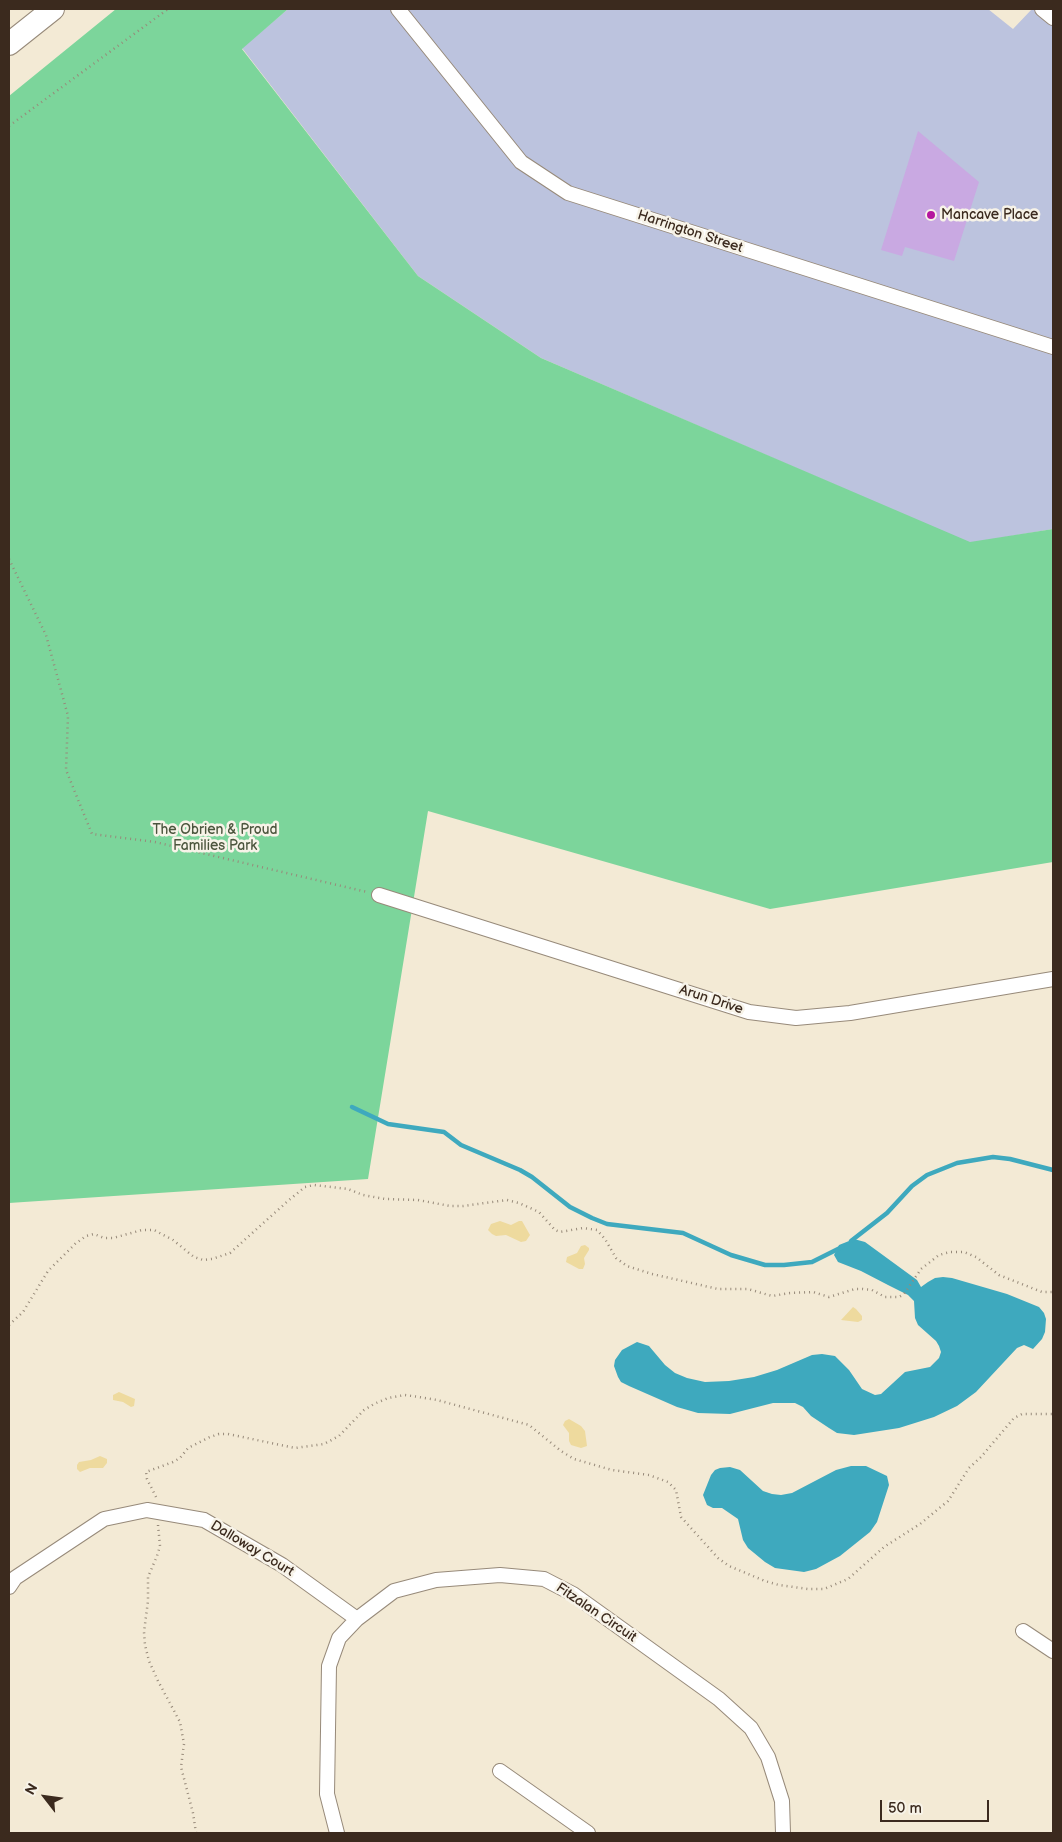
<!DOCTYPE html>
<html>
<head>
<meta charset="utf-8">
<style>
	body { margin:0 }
	#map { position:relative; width:1062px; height:1842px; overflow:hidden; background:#f3ead5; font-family:"Balsamiq Sans",sans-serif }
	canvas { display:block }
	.frame { position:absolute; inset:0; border:10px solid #3b2a1e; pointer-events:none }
	.north { position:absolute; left:20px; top:1772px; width:50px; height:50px; -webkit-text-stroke:4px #f7f3e8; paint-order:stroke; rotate:300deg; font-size:14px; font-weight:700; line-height:20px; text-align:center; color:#3b2a1e }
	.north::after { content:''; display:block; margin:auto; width:18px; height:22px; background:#3b2a1e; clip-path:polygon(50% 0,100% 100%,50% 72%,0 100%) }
	.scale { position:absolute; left:880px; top:1800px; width:109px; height:22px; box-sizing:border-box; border:2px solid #3b2a1e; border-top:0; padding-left:6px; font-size:15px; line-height:18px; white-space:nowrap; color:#3b2a1e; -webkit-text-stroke:4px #f7f3e8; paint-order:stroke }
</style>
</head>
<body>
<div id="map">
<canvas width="1062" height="1842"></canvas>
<div class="frame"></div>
<div class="north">N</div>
<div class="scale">50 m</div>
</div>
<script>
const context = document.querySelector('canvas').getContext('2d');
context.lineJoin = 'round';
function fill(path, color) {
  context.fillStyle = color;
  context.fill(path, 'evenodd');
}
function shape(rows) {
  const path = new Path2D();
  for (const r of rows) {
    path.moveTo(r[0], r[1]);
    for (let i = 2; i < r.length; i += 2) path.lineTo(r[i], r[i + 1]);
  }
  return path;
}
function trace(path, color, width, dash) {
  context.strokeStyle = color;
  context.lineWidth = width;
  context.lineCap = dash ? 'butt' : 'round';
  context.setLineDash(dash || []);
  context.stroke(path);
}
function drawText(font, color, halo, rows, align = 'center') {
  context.font = font + ' "Balsamiq Sans",sans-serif';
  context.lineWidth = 5;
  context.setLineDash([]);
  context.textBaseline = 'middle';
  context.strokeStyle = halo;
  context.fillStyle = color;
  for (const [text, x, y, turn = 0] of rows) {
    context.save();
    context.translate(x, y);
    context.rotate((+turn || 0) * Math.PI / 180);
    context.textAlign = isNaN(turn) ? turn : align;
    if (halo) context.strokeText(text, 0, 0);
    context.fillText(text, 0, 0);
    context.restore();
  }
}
fill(shape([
	[288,9,988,9,1013,29,1032,9,1053,9,1053,529,970,543,541,358,418,276,242,48]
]), '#bcc3de');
fill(shape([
	[116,9,288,9,242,49,418,276,541,358,970,542,1053,529,1053,862,770,909,428,811,368,1179,9,1203,9,96]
]), '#7cd59b');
fill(shape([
	[500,1221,511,1225,519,1221,522,1221,530,1235,526,1241,521,1242,506,1235,496,1236,492,1234,488,1230,491,1224],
	[585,1245,589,1248,589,1250,584,1258,585,1264,583,1269,579,1269,566,1262,567,1257,577,1253,581,1246],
	[853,1307,856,1309,862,1316,862,1320,858,1322,841,1320],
	[119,1392,135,1399,134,1406,131,1407,123,1402,113,1400,113,1395],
	[569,1419,581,1426,585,1431,587,1446,581,1448,571,1445,569,1441,569,1433,563,1425,565,1421],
	[100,1456,107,1459,107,1463,103,1468,90,1468,80,1472,77,1469,77,1465,79,1462,91,1460]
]), '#eeda9e');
fill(shape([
	[854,1239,865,1242,917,1280,921,1287,928,1282,935,1278,943,1277,952,1278,1007,1294,1039,1307,1044,1313,1046,1319,1045,1332,1042,1339,1033,1349,1024,1345,1017,1348,976,1392,957,1406,934,1417,899,1428,854,1435,837,1433,829,1428,811,1416,803,1407,795,1403,773,1403,730,1414,698,1413,677,1407,629,1386,621,1382,618,1377,614,1366,615,1360,622,1350,637,1342,649,1346,665,1365,675,1373,687,1378,705,1382,729,1381,754,1377,777,1370,812,1355,822,1354,835,1356,849,1370,862,1389,875,1395,881,1394,905,1372,930,1367,939,1358,941,1352,939,1346,936,1341,918,1325,915,1318,914,1301,908,1295,888,1285,861,1271,838,1262,834,1255,839,1245],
	[851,1466,866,1466,887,1476,889,1485,877,1522,870,1532,840,1556,816,1569,804,1572,775,1568,765,1562,748,1548,743,1540,738,1519,722,1508,713,1508,707,1505,703,1495,711,1475,715,1470,720,1468,730,1467,740,1470,763,1491,772,1494,781,1495,792,1493,836,1470]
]), '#3ea9be');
trace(shape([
	[352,1107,388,1124,444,1132,461,1145,520,1170,532,1177,570,1207,592,1218,607,1224,683,1233,731,1255,765,1265,784,1265,812,1262,842,1247],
	[851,1241,887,1213,912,1186,927,1175,957,1163,993,1157,1010,1159,1053,1170]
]), '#3ea9be', 4.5);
fill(shape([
	[918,131,979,182,954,261,905,247,902,256,881,250]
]), '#c9a9e2');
const minor = shape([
	[398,9,521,162,568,193,1053,347],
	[1042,9,1053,18],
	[379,895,749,1012,796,1018,850,1013,1053,979],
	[9,1587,15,1578,104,1519,147,1510,204,1520,282,1565,357,1619],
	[1023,1631,1053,1651],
	[500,1771,588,1833],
	[337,1833,327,1794,329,1666,339,1638,357,1619,394,1591,436,1580,500,1575,544,1579,573,1594,719,1699,751,1728,768,1757,782,1801,783,1833]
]);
const trunk = shape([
	[9,44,53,9]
]);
trace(minor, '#978a7a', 16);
trace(trunk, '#978a7a', 24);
trace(shape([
	[9,126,168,9],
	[9,559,46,635,68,716,66,770,92,834,155,842,367,892],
	[9,1325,23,1312,48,1271,75,1244,86,1236,94,1234,104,1238,113,1238,142,1230,154,1230,173,1240,194,1257,203,1260,212,1259,230,1253,289,1200,305,1187,314,1185,348,1189,363,1195,385,1199,418,1200,450,1206,463,1206,507,1200,519,1203,539,1212,555,1230,560,1232,583,1228,597,1230,605,1239,616,1258,627,1266,652,1274,718,1289,748,1289,772,1296,790,1293,813,1292,829,1297,855,1289,863,1289,872,1290,885,1297,899,1297,904,1294,921,1269,939,1255,950,1252,964,1252,976,1257,999,1275,1042,1292,1053,1292],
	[156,1497,147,1479,146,1472,173,1462,180,1458,188,1448,210,1437,219,1434,228,1434,295,1448,324,1444,339,1436,364,1410,374,1404,388,1398,405,1395,419,1397,437,1400,529,1425,561,1451,574,1459,612,1470,649,1475,668,1482,676,1490,681,1517,718,1558,729,1566,765,1581,779,1585,808,1589,824,1589,848,1579,884,1547,920,1524,948,1501,969,1468,981,1457,1014,1418,1022,1414,1053,1414],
	[158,1525,160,1546,157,1556,148,1577,148,1601,144,1632,145,1645,149,1661,158,1681,180,1722,184,1744,181,1767,193,1813,196,1833]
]), '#978a7a', 2.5, [1, 4]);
trace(minor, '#fff', 14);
trace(trunk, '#fff', 22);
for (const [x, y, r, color] of [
	[931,215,5,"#b5179e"]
]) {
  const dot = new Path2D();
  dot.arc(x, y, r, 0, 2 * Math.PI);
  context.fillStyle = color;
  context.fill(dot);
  trace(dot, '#f7f3e8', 2);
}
drawText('14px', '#3b2a1e', '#f7f3e8', [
	["Mancave Place",941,215]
], 'left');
drawText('14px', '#3b2a1e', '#f7f3e8', [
	["Harrington Street",690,232,18],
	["Arun Drive",711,1000,18],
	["Dalloway Court",252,1549,31],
	["Fitzalan Circuit",596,1613,34]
]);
drawText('14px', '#4b553d', '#f7f3e8', [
	["The Obrien & Proud",215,830],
	["Families Park",215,846]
]);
</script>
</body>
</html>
